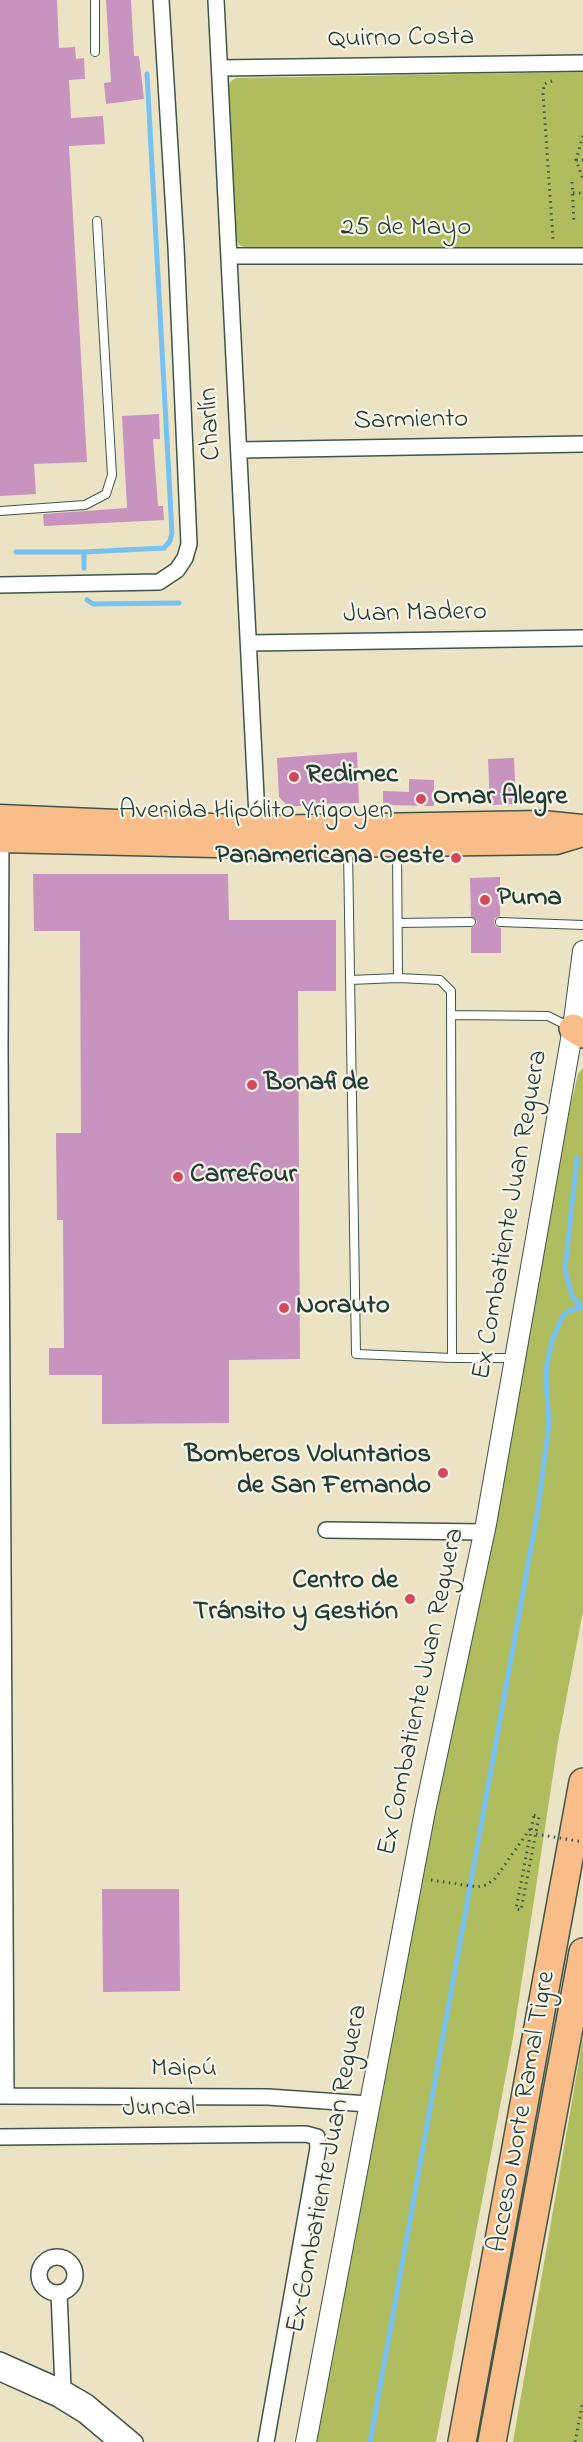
<!DOCTYPE html>
<html>
<head>
<meta charset="utf-8">
<style>
	body { margin:0 }
	canvas { display:block; background:#ebe3c3 }
</style>
</head>
<body>
<canvas width="583" height="2442"></canvas>
<script>
const context = document.querySelector('canvas').getContext('2d');
context.lineJoin = 'round';
function fill(path, color) {
  context.fillStyle = color;
  context.fill(path, 'evenodd');
}
function shape(rows) {
  const path = new Path2D();
  for (const r of rows) {
    if (r.length === 3) {
      path.moveTo(r[0] + r[2], r[1]);
      path.arc(r[0], r[1], r[2], 0, 2 * Math.PI);
      continue;
    }
    path.moveTo(r[0], r[1]);
    for (let i = 2; i < r.length; i += 2) path.lineTo(r[i], r[i + 1]);
  }
  return path;
}
function trace(path, color, width, dash) {
  context.strokeStyle = color;
  context.lineWidth = width;
  context.lineCap = dash ? 'butt' : 'round';
  context.setLineDash(dash || []);
  context.stroke(path);
}
function drawText(font, color, halo, rows, align = 'center') {
  context.font = font + ' "Indie Flower",sans-serif';
  context.lineWidth = 4.5;
  context.setLineDash([]);
  context.textBaseline = 'middle';
  context.strokeStyle = halo;
  context.fillStyle = color;
  for (const [text, x, y, turn = 0] of rows) {
    context.save();
    context.translate(x, y);
    context.rotate((+turn || 0) * Math.PI / 180);
    context.textAlign = isNaN(turn) ? turn : align;
    if (halo) context.strokeText(text, 0, 0);
    context.fillText(text, 0, 0);
    context.restore();
  }
}
fill(shape([
	[583,72,583,248,244,247,239,245,237,241,228,87,231,81,236,78],
	[583,1068,583,1611,558,1742,513,2038,436,2442,310,2442,570,1108,578,1074],
	[583,2037,583,2442,513,2442,576,2078]
]), '#b0bd5f');
trace(shape([
	[16,552,84,552,164,548,170,541,172,533,147,74],
	[84,552,84,568],
	[87,600,93,604,179,603],
	[577,1158,565,1269,572,1296,582,1307],
	[370,2442,538,1509,549,1424,546,1379,547,1364,552,1341,562,1317,568,1311,583,1307]
]), '#76c1f0', 5);
fill(shape([
	[0,0,57,0,59,48,75,47,76,59,84,58,85,79,69,80,71,118,103,116,105,144,69,146,87,462,34,464,36,494,0,496],
	[106,0,131,0,134,56,139,56,144,99,106,104,104,83,111,82],
	[159,414,160,439,153,439,158,506,163,506,164,520,44,526,43,514,127,508,122,416],
	[357,752,359,803,311,804,311,805,289,807,279,797,277,758],
	[514,758,516,804,490,805,488,759],
	[409,779,434,780,434,806,383,805,383,791,409,792],
	[33,874,228,874,229,920,336,920,336,991,298,991,300,1359,229,1360,229,1423,102,1424,102,1375,49,1375,49,1348,64,1348,63,1220,57,1220,56,1133,81,1133,80,931,34,931],
	[500,877,500,916,495,918,494,922,496,927,501,928,501,953,471,953,471,928,476,925,477,921,471,916,470,878],
	[102,1889,179,1889,180,1991,103,1992]
]), '#c893bf');
const service = shape([
	[95,0,95,52],
	[0,511,85,505,106,494,112,475,97,221],
	[348,849,356,1354,452,1358,451,991,440,980,398,978,397,849],
	[500,922,583,925],
	[398,923,471,922],
	[350,980,398,978],
	[451,1015,548,1016,570,1027],
	[452,1358,513,1358]
]);
const minor = shape([
	[216,0,258,836],
	[220,68,583,63],
	[229,256,583,256],
	[239,450,583,444],
	[0,585,159,582,177,570,185,558,189,544,176,247,161,0],
	[249,643,583,638],
	[1,832,0,1046,6,2096],
	[326,1530,484,1532],
	[0,2096,268,2097,368,2104],
	[0,2137,306,2134,317,2137,318,2148,266,2442],
	[57,2275,18],
	[59,2293,63,2388,60,2394],
	[0,2360,63,2388,87,2402,135,2442],
	[0,2373,58,2399,84,2415,116,2442]
]);
const tertiary = shape([
	[306,2442,425,1811,486,1524,573,1028,583,951]
]);
const primary = shape([
	[0,817,258,828,542,823,583,827],
	[0,840,257,846,556,842,583,834]
]);
const motorway = shape([
	[573,1028,583,1034],
	[462,2442,583,1782],
	[492,2442,583,1952]
]);
trace(service, '#3e5649', 10);
trace(minor, '#3e5649', 18);
trace(tertiary, '#3e5649', 22);
trace(primary, '#3e5649', 27);
trace(motorway, '#3e5649', 30);
trace(shape([
	[552,81,544,84,543,93,553,239],
	[583,136,576,160,583,179],
	[576,160,583,160],
	[572,182,574,223],
	[573,193,583,193],
	[534,1815,539,1817,521,1910,516,1909,534,1815],
	[431,1880,477,1887,486,1885,494,1880,530,1829],
	[575,2442,583,2401]
]), '#3e5649', 3, [1.5, 4.5]);
trace(service, '#fff', 8);
trace(minor, '#fff', 15);
trace(tertiary, '#fff', 20);
trace(primary, '#f8bd89', 24);
trace(motorway, '#f8bd89', 27);
trace(shape([
	[536,1834,583,1842]
]), '#3e5649', 3, [1.5, 4.5]);
for (const [x, y, r, color] of [
	[294,777,6,"#d1495b"],
	[421,799,6,"#d1495b"],
	[456,858,6,"#d1495b"],
	[485,900,6,"#d1495b"],
	[252,1085,6,"#d1495b"],
	[178,1177,6,"#d1495b"],
	[284,1308,6,"#d1495b"],
	[443,1473,6,"#d1495b"],
	[410,1599,6,"#d1495b"]
]) {
  const dot = new Path2D();
  dot.arc(x, y, r, 0, 2 * Math.PI);
  context.fillStyle = color;
  context.fill(dot);
  trace(dot, '#f7f3e8', 2);
}
drawText('27px', '#1f3d34', '#f7f3e8', [
	["Quirno Costa",401,40,-1],
	["25 de Mayo",406,230],
	["Sarmiento",411,422,-1],
	["Charlín",212,424,-93],
	["Juan Madero",415,615,-1],
	["Avenida Hipólito Yrigoyen",256,813],
	["Ex Combatiente Juan Reguera",512,1215,-80],
	["Ex Combatiente Juan Reguera",423,1692,-78],
	["Maipú",184,2071],
	["Juncal",159,2110,-1],
	["Acceso Norte Ramal Tigre",524,2112,-80],
	["Ex Combatiente Juan Reguera",329,2169,-79]
]);
drawText('bold 27px', '#1f3d34', '#f7f3e8', [
	["Redimec",306,777],
	["Omar Alegre",433,799],
	["Panamericana Oeste",444,858,"right"],
	["Puma",497,900],
	["Bonafide",264,1085],
	["Carrefour",190,1177],
	["Norauto",296,1308],
	["Bomberos Voluntarios",431,1457,"right"],
	["de San Fernando",431,1488,"right"],
	["Centro de",398,1583,"right"],
	["Tránsito y Gestión",398,1614,"right"]
], 'left');
</script>
</body>
</html>
